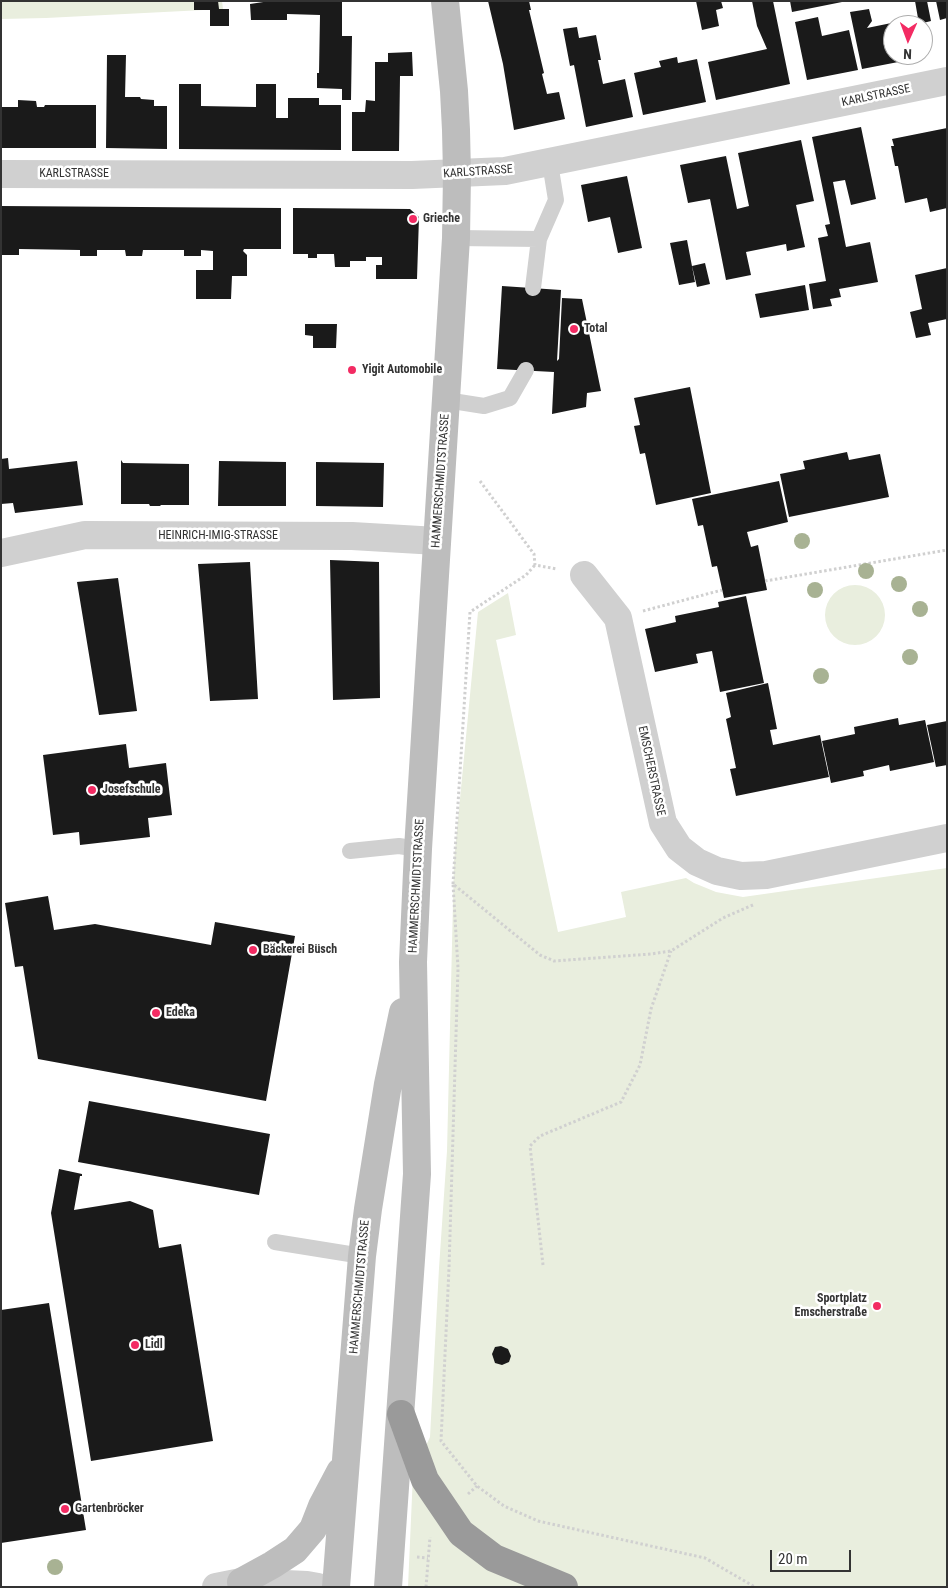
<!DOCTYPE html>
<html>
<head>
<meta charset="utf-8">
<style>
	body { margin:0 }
	#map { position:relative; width:948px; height:1588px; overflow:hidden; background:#fff; font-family:"Roboto Condensed",sans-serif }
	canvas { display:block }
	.frame { position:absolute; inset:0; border:2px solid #333; pointer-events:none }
	.north { position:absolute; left:883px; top:15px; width:50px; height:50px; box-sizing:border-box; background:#fff; border:1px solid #adadad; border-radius:50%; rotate:182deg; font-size:14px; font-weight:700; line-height:20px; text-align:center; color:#333 }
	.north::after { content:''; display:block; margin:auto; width:18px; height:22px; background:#f32b63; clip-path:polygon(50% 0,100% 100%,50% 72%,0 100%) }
	.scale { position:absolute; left:770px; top:1550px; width:81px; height:22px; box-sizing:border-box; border:2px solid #333; border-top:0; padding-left:6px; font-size:15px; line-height:18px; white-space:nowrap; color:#333; -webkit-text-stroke:4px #fff; paint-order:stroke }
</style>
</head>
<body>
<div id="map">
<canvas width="948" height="1588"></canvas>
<div class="frame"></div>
<div class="north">N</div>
<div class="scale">20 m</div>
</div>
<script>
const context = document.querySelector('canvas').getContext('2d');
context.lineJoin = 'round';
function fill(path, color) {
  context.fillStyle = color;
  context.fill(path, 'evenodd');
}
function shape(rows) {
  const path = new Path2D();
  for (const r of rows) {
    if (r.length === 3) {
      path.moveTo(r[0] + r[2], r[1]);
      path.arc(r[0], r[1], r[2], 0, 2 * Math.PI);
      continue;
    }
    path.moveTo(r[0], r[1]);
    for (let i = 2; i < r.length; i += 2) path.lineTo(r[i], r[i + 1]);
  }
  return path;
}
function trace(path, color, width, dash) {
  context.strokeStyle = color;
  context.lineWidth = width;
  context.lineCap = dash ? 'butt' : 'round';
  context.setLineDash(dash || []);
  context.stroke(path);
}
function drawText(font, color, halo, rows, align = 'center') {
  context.font = font + ' "Roboto Condensed",sans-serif';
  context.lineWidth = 5;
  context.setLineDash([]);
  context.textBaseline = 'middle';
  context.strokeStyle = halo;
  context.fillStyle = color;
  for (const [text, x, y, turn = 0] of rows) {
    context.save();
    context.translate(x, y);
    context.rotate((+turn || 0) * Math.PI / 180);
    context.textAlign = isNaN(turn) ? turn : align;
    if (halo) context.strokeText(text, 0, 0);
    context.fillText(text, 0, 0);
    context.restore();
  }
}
fill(shape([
	[1,1,222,1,223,9,46,18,1,19],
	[855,615,30],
	[508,593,516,635,496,640,558,932,626,917,621,892,686,878,694,883,716,892,743,897,947,868,947,1587,408,1587,413,1474,430,1437,439,1268,447,1151,454,861,478,612]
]), '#e9eede');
fill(shape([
	[194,1,218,1,219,9,229,9,229,26,210,26,210,10,194,10],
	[270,1,342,1,342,36,352,36,351,100,342,100,342,89,317,88,317,73,319,73,320,15,287,14,287,20,251,20,250,4],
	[488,1,529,1,531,10,529,10,544,73,542,74,547,94,559,92,565,119,514,130,503,64],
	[696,1,721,1,723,8,716,10,719,26,702,30],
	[752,1,773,1,790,84,716,100,708,62,767,49,757,26],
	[790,1,842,1,842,2,792,12],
	[915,1,927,1,931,21,919,24],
	[936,1,947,1,947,18,940,20],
	[869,9,872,21,867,28,911,19,913,25,893,25,893,55,919,55,919,58,862,69,850,12],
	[818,17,822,36,849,30,858,70,807,80,795,22],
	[577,27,579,38,596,35,601,60,598,60,603,84,625,79,633,117,586,127,574,65,570,66,563,29],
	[412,52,413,76,400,76,399,151,352,151,352,112,365,112,366,100,375,101,375,62,388,62,388,53],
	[107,55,126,55,125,97,140,97,141,99,154,100,154,106,167,106,167,149,106,148],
	[677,57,678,63,697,59,706,102,643,115,634,73,661,67,659,61],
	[179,84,201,84,201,106,256,107,256,84,276,84,276,118,288,118,288,98,319,98,319,105,341,105,341,150,179,149],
	[18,100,36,101,37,107,44,107,45,105,96,105,96,148,1,148,1,107,18,107],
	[861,127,876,199,851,205,845,180,833,182,846,247,870,242,878,282,839,289,841,297,830,299,832,306,813,309,809,284,826,281,818,238,828,236,825,225,830,224,812,137],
	[947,128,947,208,930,212,927,198,905,203,898,166,895,166,891,146,894,146,892,139],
	[801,140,814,201,796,205,805,247,787,251,786,244,746,252,751,275,726,280,710,199,688,203,680,165,726,156,737,209,749,206,738,153],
	[627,176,642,248,618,253,610,217,588,222,581,185],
	[1,206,281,208,281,249,244,249,243,251,247,255,247,276,232,276,231,299,196,299,196,270,213,270,213,251,201,250,201,256,184,256,184,250,143,250,142,256,126,256,125,250,97,250,97,256,80,256,80,250,19,249,19,255,2,255],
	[293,208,410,209,419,217,417,279,376,279,376,265,382,265,382,257,366,257,366,261,350,261,350,267,335,267,334,254,317,254,317,258,308,258,308,254,293,254],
	[687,240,695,282,679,285,670,243],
	[705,263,710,284,697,287,692,266],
	[947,268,947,319,928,323,931,335,916,338,910,312,922,309,915,275],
	[805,285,809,310,760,318,755,294],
	[502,286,561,290,557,361,559,359,562,298,582,299,601,391,587,393,586,407,552,414,554,372,497,369],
	[305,324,337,324,336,348,313,348,313,336,305,335],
	[690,387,711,493,656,505,645,453,640,454,634,426,640,425,634,398],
	[847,452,849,460,880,454,889,497,789,517,780,474,805,469,803,461],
	[8,458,9,469,77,461,83,505,15,513,13,503,1,504,1,459],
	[121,460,123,463,189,464,189,505,161,505,160,506,150,506,149,504,121,504],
	[219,461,286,462,286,506,218,506],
	[316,462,384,463,383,507,316,506],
	[779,481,788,522,747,532,751,547,758,545,767,590,724,598,717,566,712,567,703,525,698,526,692,499],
	[330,560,379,562,380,698,333,700],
	[250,562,258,699,210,701,198,564],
	[118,578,137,711,99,715,77,582],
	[746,596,764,683,720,692,712,651,696,654,698,663,655,672,645,629,676,622,675,616,719,607,718,602],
	[768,683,777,729,770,730,773,745,820,735,829,777,736,796,730,769,736,768,726,719,731,717,726,693],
	[898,718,899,725,925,720,934,762,890,771,889,765,863,771,864,776,831,783,822,741,855,734,854,727],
	[947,721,947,765,936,767,927,725],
	[126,744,129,768,166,763,172,815,148,818,150,837,80,845,79,832,53,835,43,755],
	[48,896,54,930,95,924,211,945,215,922,295,936,266,1101,38,1059,23,966,15,967,5,903],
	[89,1101,270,1134,259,1195,78,1162],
	[59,1169,82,1174,82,1176,80,1176,74,1210,130,1201,153,1210,159,1248,181,1244,213,1441,91,1461,51,1213],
	[49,1303,86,1530,1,1543,1,1310],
	[501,1346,508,1349,511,1356,509,1362,502,1365,495,1363,492,1354,495,1347]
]), '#1a1a1a');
trace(shape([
	[480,481,534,554,535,565,557,569],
	[765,581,947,550],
	[643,611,722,590],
	[453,884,470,612,526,575,535,565],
	[753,905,723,918,671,951,651,954,554,961,540,955,453,884,458,968,449,1268,441,1441,477,1486,504,1506,538,1521,705,1558,755,1587],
	[543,1265,530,1146,540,1136,621,1102,640,1065,651,1009,671,951],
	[468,1494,477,1486],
	[417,1557,428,1558],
	[426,1587,430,1537]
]), '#d0d0d0', 3, [2.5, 2.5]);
trace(shape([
	[456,238,539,239],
	[533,288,539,239,556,200,550,163],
	[446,400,484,406,510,398,526,370],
	[350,851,399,846,418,849],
	[275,1242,362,1256]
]), '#d0d0d0', 16);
trace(shape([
	[1,174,412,175,505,171,947,81],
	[1,553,85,535,352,536,437,541],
	[584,575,618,618,663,823,679,848,697,862,717,871,741,876,766,875,947,838],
	[216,1587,241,1582,307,1585,318,1587]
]), '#d0d0d0', 28);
trace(shape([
	[241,1582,272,1565,295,1550,313,1529,322,1506,340,1472],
	[336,1587,362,1256,368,1209,388,1084,403,1012],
	[388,1587,417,1174,413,962,418,849,456,238,457,174,456,130,454,91,445,1]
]), '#bdbdbd', 28);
trace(shape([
	[401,1414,425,1480,461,1533,494,1558,564,1587]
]), '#9a9a9a', 28);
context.fillStyle = '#a8b293';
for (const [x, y] of [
	[802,541],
	[866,571],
	[899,584],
	[815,590],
	[920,609],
	[910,657],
	[821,676],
	[55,1567]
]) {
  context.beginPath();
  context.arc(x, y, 8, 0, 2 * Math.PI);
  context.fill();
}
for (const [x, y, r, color] of [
	[413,219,5,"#f32b63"],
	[574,329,5,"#f32b63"],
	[352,370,5,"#f32b63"],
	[92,790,5,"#f32b63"],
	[253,950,5,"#f32b63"],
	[156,1013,5,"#f32b63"],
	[877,1306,5,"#f32b63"],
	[135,1345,5,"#f32b63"],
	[65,1509,5,"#f32b63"]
]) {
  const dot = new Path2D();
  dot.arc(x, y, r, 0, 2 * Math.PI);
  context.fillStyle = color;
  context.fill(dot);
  trace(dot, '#fff', 2);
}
drawText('12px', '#333', '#fff', [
	["KARLSTRASSE",876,96,-12],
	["KARLSTRASSE",478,172,-4],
	["KARLSTRASSE",74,174],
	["HAMMERSCHMIDTSTRASSE",441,481,-86],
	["HEINRICH-IMIG-STRASSE",218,536],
	["EMSCHERSTRASSE",651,771,78],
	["HAMMERSCHMIDTSTRASSE",417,886,-87],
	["HAMMERSCHMIDTSTRASSE",360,1287,-85]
]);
drawText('bold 12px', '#333', '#fff', [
	["Grieche",423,219],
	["Total",584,329],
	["Yigit Automobile",362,370],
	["Josefschule",102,790],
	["Bäckerei Büsch",263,950],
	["Edeka",166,1013],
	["Sportplatz",867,1299,"right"],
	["Emscherstraße",867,1313,"right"],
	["Lidl",145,1345],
	["Gartenbröcker",75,1509]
], 'left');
</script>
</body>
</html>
